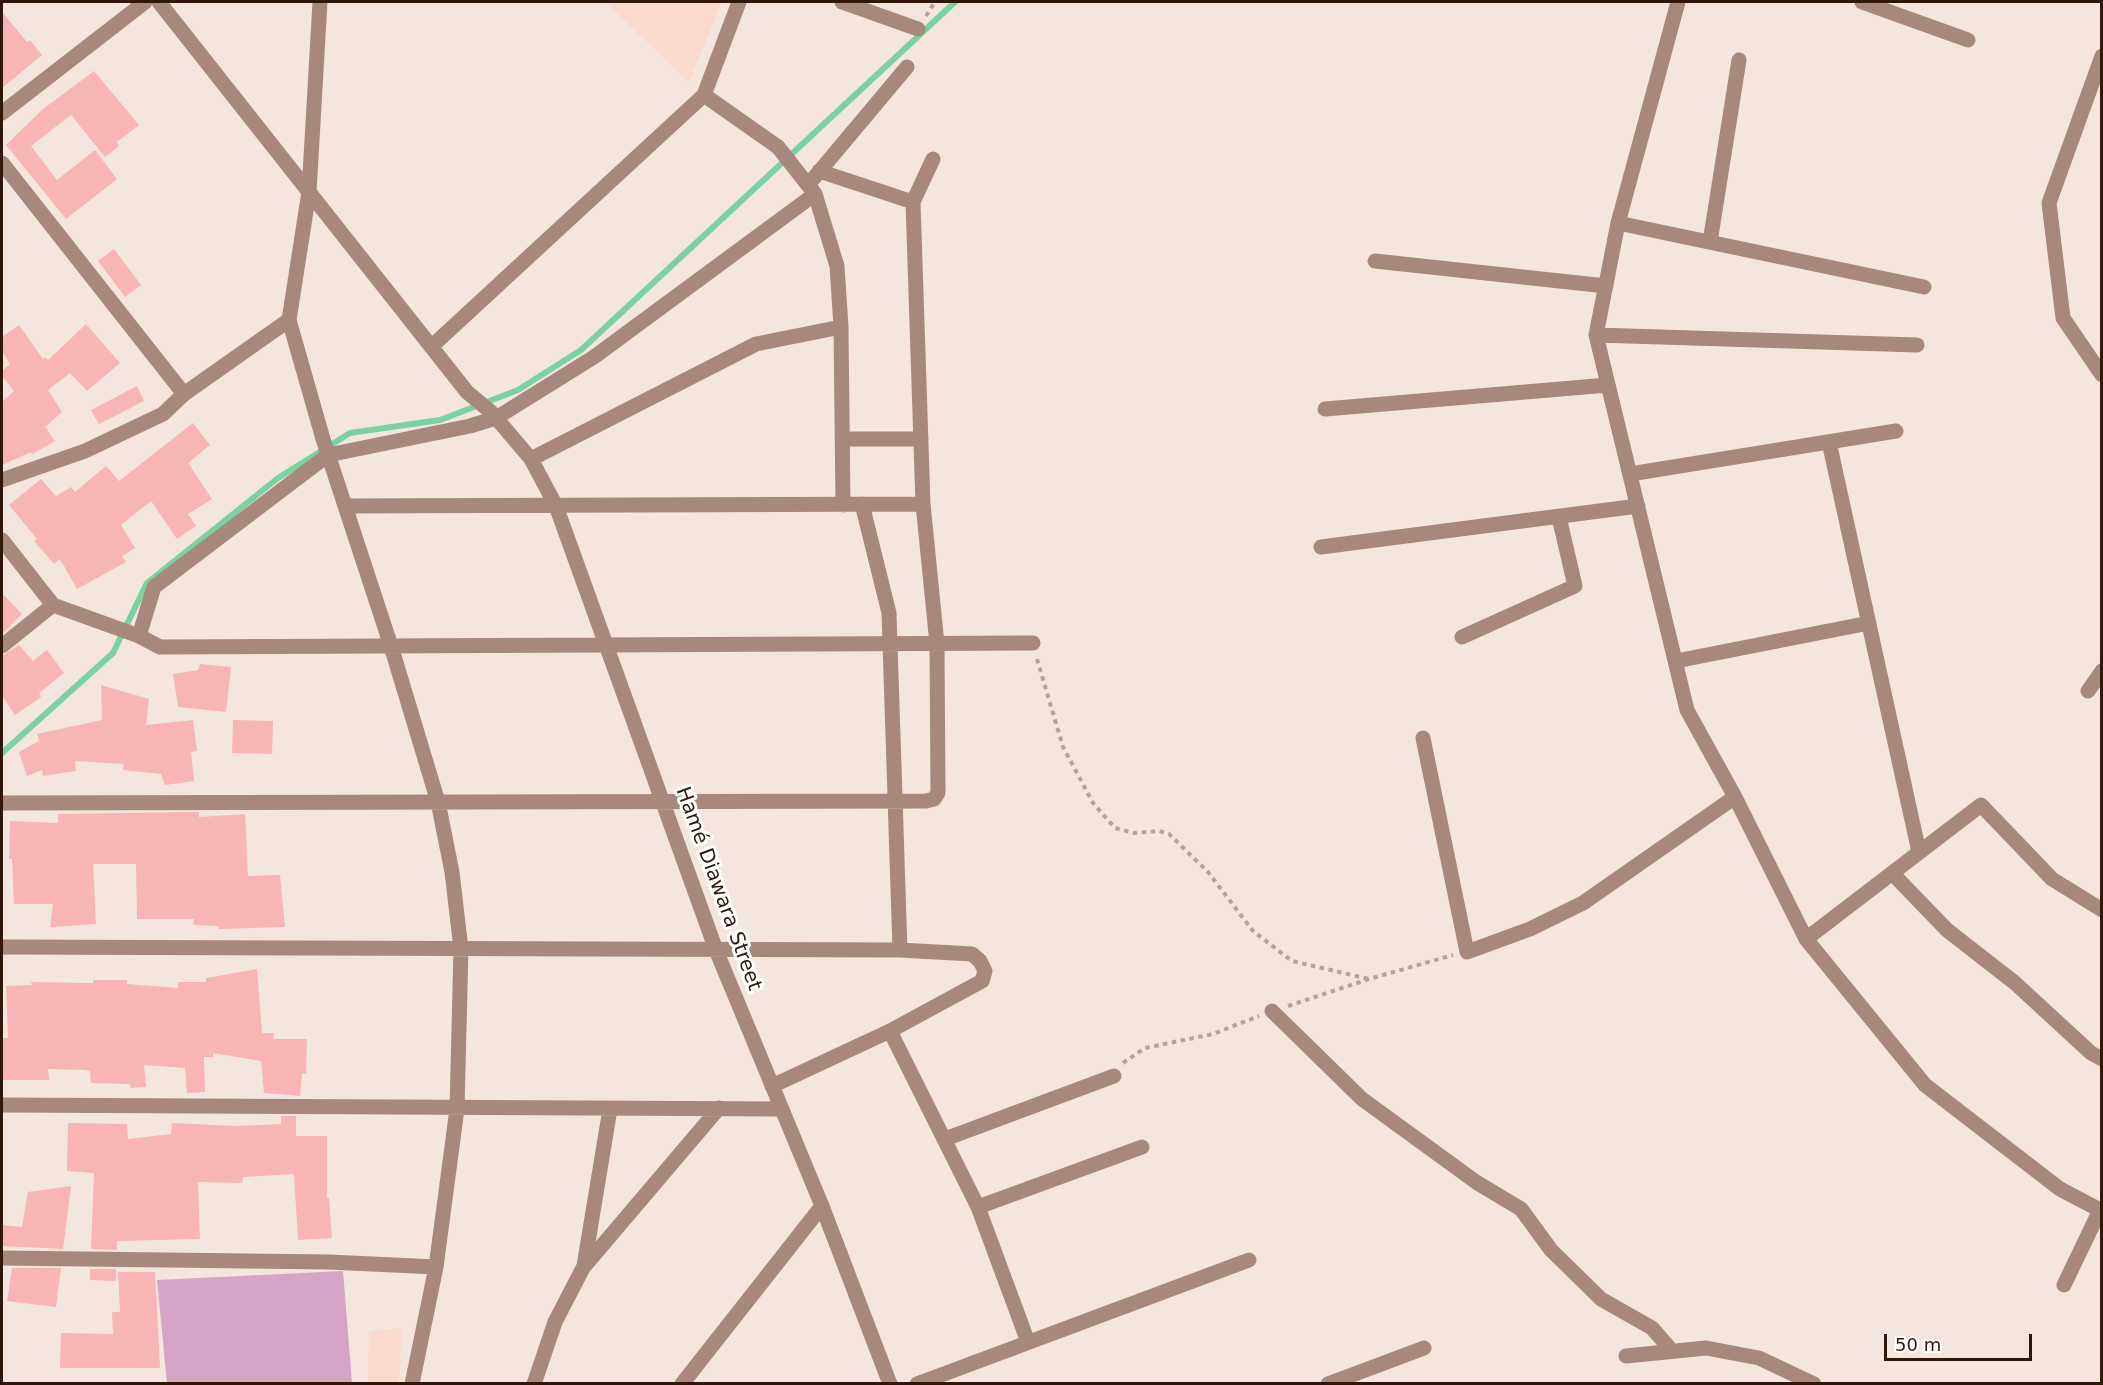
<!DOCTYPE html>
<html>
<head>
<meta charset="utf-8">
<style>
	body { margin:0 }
	#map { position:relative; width:2103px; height:1385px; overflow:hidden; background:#f5e5df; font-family:"DejaVu Sans",sans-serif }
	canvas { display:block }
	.frame { position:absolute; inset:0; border:3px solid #31160c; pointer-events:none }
	.scale { position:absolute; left:1884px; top:1334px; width:148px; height:27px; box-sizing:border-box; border:3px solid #31160c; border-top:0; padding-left:8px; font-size:18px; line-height:21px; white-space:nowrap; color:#31160c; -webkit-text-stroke:4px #fff; paint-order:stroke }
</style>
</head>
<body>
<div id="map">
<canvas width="2103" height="1385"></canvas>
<div class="frame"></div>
<div class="scale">50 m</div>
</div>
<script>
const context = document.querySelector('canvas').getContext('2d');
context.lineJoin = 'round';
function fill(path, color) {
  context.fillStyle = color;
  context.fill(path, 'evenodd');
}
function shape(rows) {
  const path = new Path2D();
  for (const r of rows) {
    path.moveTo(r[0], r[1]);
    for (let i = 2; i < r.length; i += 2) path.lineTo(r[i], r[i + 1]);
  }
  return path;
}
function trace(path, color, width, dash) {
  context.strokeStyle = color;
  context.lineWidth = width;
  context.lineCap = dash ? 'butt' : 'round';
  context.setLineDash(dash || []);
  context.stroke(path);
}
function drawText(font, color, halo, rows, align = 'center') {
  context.font = font + ' "DejaVu Sans",sans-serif';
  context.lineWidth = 6;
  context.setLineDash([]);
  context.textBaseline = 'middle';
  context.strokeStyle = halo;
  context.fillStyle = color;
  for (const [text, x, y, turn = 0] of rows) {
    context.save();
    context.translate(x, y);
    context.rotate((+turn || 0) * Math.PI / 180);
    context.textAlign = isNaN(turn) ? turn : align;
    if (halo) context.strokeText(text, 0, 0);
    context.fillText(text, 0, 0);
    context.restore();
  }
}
fill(shape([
	[605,2,722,2,689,82],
	[402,1328,399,1383,368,1383,369,1331]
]), '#fcd9cd');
fill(shape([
	[343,1271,352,1383,167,1383,157,1280]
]), '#d6a5c6');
trace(shape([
	[2,753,113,653,147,583,278,478,350,433,440,420,518,390,581,350,955,2]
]), '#7ad2a3', 6);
fill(shape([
	[2,12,27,42,30,40,42,55,2,88],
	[94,71,139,125,117,142,119,146,105,157,71,115,31,146,57,180,95,150,117,179,66,219,6,145,43,109],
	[114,249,141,285,125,297,98,261],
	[86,324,120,363,87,391,70,373,48,390,62,412,45,427,55,441,32,454,31,452,2,465,2,402,14,391,2,376,2,371,10,364,2,351,2,337,19,325,43,359,45,357,48,360],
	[137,386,144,401,99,424,91,410],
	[193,423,210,445,188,463,212,499,188,514,196,526,177,539,151,501,121,525,135,548,122,556,126,562,77,589,60,559,54,564,34,541,37,539,9,505,41,479,56,496,71,487,75,492,106,466,119,481],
	[2,593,22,614,2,634],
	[19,645,33,661,47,650,64,673,39,693,41,697,15,715,2,696,2,656],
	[200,664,231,667,226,712,178,707,173,674,198,670],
	[101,685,149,699,146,725,193,720,197,751,191,752,194,781,165,785,161,774,123,770,124,764,75,761,76,771,43,776,42,770,27,776,19,752,39,741,37,734,102,720],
	[233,720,273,721,272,754,232,753],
	[199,812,199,817,245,814,248,876,280,875,285,927,219,929,218,926,193,925,194,919,137,919,136,864,93,864,96,924,50,927,53,904,14,904,12,859,9,859,10,821,58,823,58,814],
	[257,969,262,1033,274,1033,273,1039,307,1039,306,1074,302,1073,300,1096,264,1093,261,1061,213,1053,213,1057,204,1057,205,1092,187,1093,185,1068,144,1065,146,1087,131,1088,130,1084,91,1083,90,1071,85,1070,48,1069,49,1080,2,1080,2,1038,8,1038,6,986,32,985,31,982,93,983,93,980,127,980,127,984,178,988,178,982,206,982,206,978],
	[281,1116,296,1116,296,1136,327,1136,327,1198,329,1198,332,1238,298,1240,294,1174,243,1177,242,1183,198,1182,200,1239,117,1241,117,1250,91,1249,94,1173,67,1171,68,1123,127,1124,128,1139,171,1134,172,1123,237,1126,281,1124],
	[71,1186,63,1249,2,1246,2,1225,22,1227,28,1192],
	[12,1268,61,1268,56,1307,7,1301],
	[90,1269,116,1269,116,1281,90,1280],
	[118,1272,155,1272,160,1368,60,1368,61,1333,113,1334,112,1312,120,1312]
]), '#f7b5b5');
trace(shape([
	[926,16,935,2],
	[1037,659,1063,747,1093,803,1115,828,1134,833,1159,831,1169,834,1208,872,1253,931,1292,961,1369,979],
	[1288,1006,1369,979,1453,955],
	[1123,1063,1145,1048,1213,1034,1259,1016]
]), '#b6a29b', 4, [4.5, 4.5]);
trace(shape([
	[159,2,467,392,491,412,531,459,556,506,716,950,822,1206,890,1384],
	[320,2,309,192,289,320,323,439,391,646,438,802,452,872,461,949,457,1109,436,1267,412,1384],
	[842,2,918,29],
	[1678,2,1618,223,1596,335,1687,710,1735,797,1806,939,1925,1085,2060,1189,2102,1211],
	[1862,2,1968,40],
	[2102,56,2049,203,2063,318,2102,375],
	[704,95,778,147,815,194,837,266,841,327,843,505],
	[2,113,145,2],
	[2,163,184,394],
	[819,171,913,202],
	[808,185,907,67],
	[1618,223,1924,287],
	[1710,242,1739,60],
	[1375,261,1606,286],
	[1596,335,1917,345],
	[431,347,704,95,739,2],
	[1325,409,1608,385],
	[842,439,921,439],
	[1829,442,1919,852],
	[531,459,756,344,841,327],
	[1630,474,1896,431],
	[2,480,85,451,163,414,184,394,289,320],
	[862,504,889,613,900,950],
	[345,506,923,504],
	[2,540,53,605,139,636,160,647,1033,643],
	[1321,547,1638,506],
	[139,636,154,587,328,455,470,426,496,418,594,357,815,194],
	[1462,637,1575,586,1559,517],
	[2,646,53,605],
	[1676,661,1869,623],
	[2088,691,2102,671],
	[1423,738,1467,952,1530,929,1583,903,1735,797],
	[2,803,926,801,934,799,938,793,937,644,923,504,913,202,933,159],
	[1892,873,1947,930,2015,983,2091,1053,2102,1059],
	[1806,939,1981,805,2052,879,2102,910],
	[2,947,900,950,972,954,980,961,985,971,982,981,890,1031,772,1086],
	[1272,1011,1362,1099,1476,1182,1521,1209,1551,1250,1601,1299,1652,1328,1672,1351],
	[890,1031,978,1207,1028,1342],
	[2,1105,782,1109],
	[945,1139,1114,1076],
	[978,1207,1142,1147],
	[2,1258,329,1262,436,1267],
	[584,1266,610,1109],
	[2064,1285,2100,1210],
	[1626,1356,1706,1348,1759,1358,1814,1384],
	[534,1384,555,1322,583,1268,719,1108],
	[682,1384,822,1206],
	[917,1384,1249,1260],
	[1328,1384,1424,1348]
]), '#a8887d', 15);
drawText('20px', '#31160c', '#fff', [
	["Hamé Diawara Street",718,889,70]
]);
</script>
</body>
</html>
